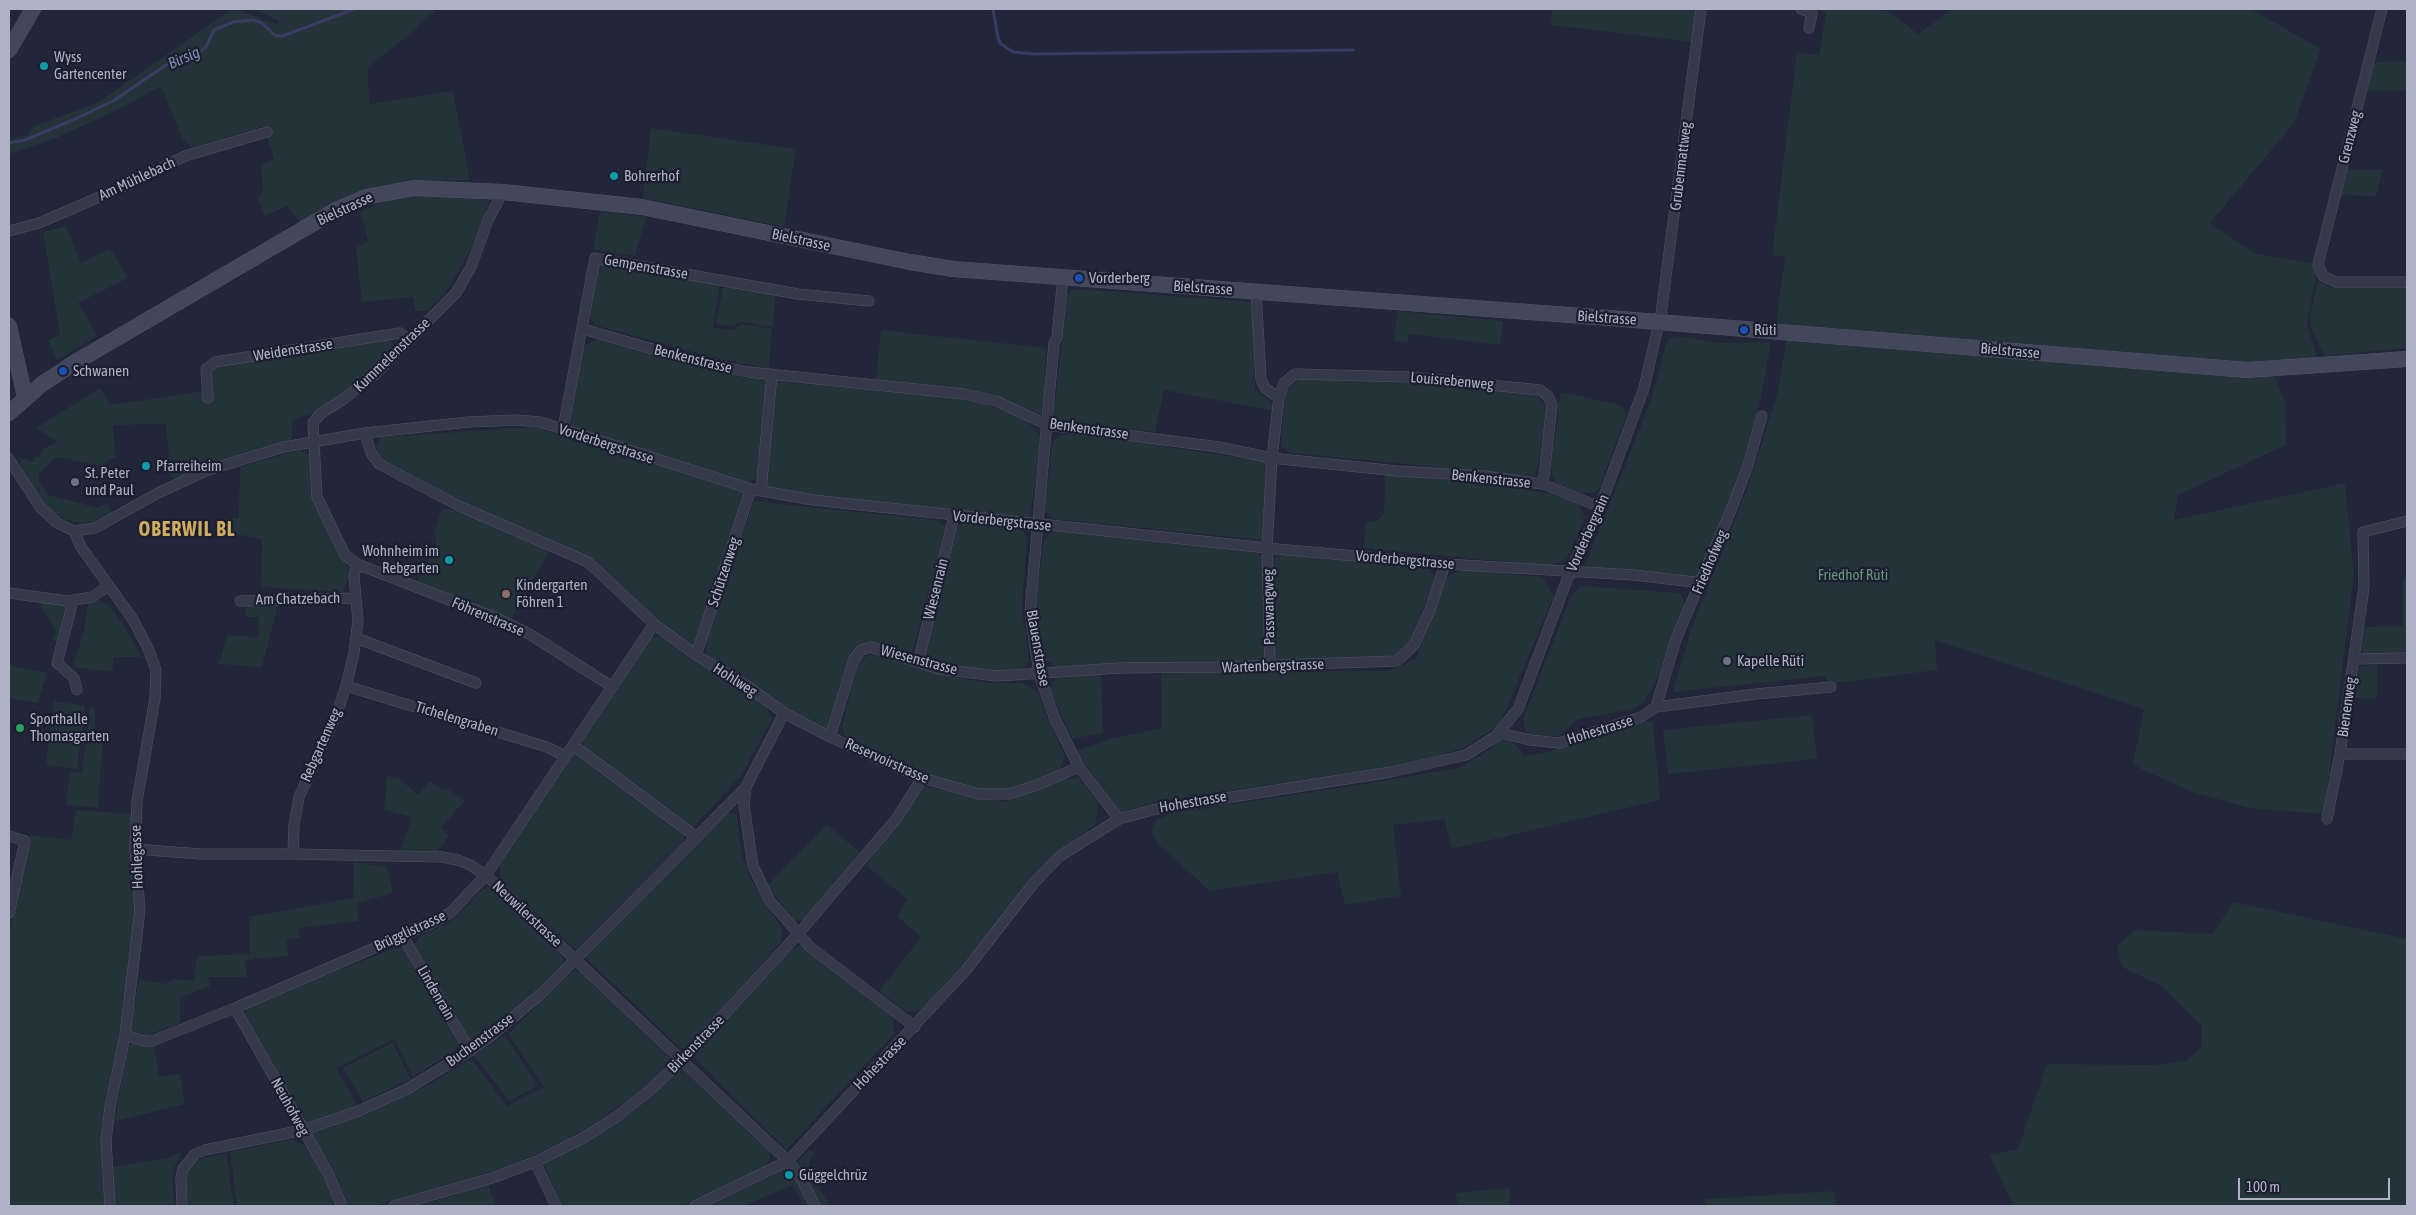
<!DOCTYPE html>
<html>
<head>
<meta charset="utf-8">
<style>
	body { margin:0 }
	#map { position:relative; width:2416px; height:1215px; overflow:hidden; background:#222639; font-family:"Asap Condensed",sans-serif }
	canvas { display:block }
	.frame { position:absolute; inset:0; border:10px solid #b0b3c5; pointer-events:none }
	.scale { position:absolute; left:2238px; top:1178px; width:152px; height:22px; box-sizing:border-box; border:2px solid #b0b3c5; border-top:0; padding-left:6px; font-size:15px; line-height:18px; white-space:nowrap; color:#b0b3c5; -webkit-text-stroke:4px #1b1e2e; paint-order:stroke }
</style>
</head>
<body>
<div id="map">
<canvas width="2416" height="1215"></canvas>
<div class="frame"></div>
<div class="scale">100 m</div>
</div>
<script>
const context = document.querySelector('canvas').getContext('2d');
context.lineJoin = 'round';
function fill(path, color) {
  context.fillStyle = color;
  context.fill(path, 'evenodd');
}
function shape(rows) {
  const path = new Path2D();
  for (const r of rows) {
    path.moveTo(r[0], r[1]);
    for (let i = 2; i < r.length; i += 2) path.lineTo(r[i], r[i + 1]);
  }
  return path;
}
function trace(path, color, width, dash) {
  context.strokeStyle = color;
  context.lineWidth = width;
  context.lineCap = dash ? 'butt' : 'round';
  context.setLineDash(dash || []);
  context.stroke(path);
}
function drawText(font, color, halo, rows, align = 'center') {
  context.font = font + ' "Asap Condensed",sans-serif';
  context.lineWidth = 4.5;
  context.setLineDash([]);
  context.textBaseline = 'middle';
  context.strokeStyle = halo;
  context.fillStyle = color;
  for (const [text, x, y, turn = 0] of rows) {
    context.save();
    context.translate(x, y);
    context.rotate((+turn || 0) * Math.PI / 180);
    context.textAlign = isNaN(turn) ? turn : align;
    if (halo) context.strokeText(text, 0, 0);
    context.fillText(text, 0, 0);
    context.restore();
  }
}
fill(shape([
	[254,9,437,9,405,38,368,67,369,104,453,91,470,180,421,181,378,188,301,223,287,206,265,216,258,198,263,192,261,166,274,159,264,126,192,148,182,138,161,86,125,106,59,137,9,154,9,139,27,135,32,127,99,102,226,13,238,10,276,24,284,20,280,21],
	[1552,9,1696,9,1693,42,1551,25],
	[1816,9,1885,9,1918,34,1953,9,2251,9,2321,49,2294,123,2210,223,2254,253,2318,265,2307,324,2320,367,2272,370,2285,403,2286,445,2178,495,2174,520,2345,483,2354,575,2324,814,2249,808,2193,792,2143,770,2133,764,2144,709,1935,640,1937,670,1828,684,1825,676,1673,692,1691,629,1749,484,1777,395,1789,325,1776,323,1785,257,1772,255,1797,53,1819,55,1826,13],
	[2407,61,2407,90,2367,91,2372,62],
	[651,128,796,149,784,227,643,198],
	[2345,169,2383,170,2376,196,2339,195],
	[442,194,490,201,470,251,443,297,426,311,415,311,413,297,362,302,356,248,368,241,360,212,394,198],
	[600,211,646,217,635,256,593,249],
	[66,226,81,263,110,248,128,278,78,303,98,336,57,360,48,340,60,335,43,232],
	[597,263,720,284,713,328,733,330,741,324,772,329,769,369,719,359,594,325,589,314],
	[2318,281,2331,287,2407,286,2407,348,2324,356,2312,330,2310,315],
	[724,283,776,292,773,327,739,322,733,326,716,324],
	[1075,289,1253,302,1255,389,1269,400,1275,409,1269,410,1164,390,1155,432,1053,421,1067,294],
	[1397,311,1503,321,1500,345,1408,334,1408,342,1394,341],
	[881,330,1046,348,1043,415,995,396,876,381],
	[1677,336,1719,343,1769,342,1770,348,1759,407,1734,490,1699,578,1584,567,1651,401,1666,344,1670,338],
	[601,338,703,368,768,379,758,477,749,483,571,426,571,417,583,346],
	[390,340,394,345,391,352,370,375,319,411,292,420,292,439,213,465,175,482,170,472,166,424,113,425,116,457,107,461,103,466,56,457,39,474,40,484,49,495,98,508,107,503,111,513,92,522,78,523,64,519,48,511,34,495,18,457,33,462,35,457,40,457,42,449,58,442,36,428,100,388,110,405,211,390,209,371,217,365],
	[1303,378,1402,380,1533,392,1545,404,1548,414,1535,476,1290,453,1281,446,1285,394,1291,385],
	[774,381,975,400,1025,419,1041,436,1030,519,765,489],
	[1561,392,1620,405,1627,414,1599,489,1592,493,1582,493,1558,484,1552,476,1550,463,1559,415,1558,404],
	[535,427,747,492,694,648,650,614,593,559,468,506,385,463,375,453,380,437],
	[1063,434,1089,435,1269,462,1263,540,1053,519,1044,510,1053,441],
	[300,450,311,456,314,504,350,570,344,592,261,587,262,539,219,531,222,519,239,518,240,467],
	[1385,475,1491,483,1561,496,1577,502,1585,517,1567,559,1549,566,1364,548,1365,523,1377,521,1384,513],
	[754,501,936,520,946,527,912,654,871,642,851,651,829,731,787,709,746,679,707,656,705,644],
	[443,507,480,520,549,551,510,621,416,583,436,547,435,529],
	[965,522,1020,528,1027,537,1022,608,1029,661,1020,672,996,673,952,666,923,656,956,528],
	[1051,530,1256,551,1265,559,1265,660,1059,667,1045,660,1039,642,1033,634,1043,543],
	[1282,555,1428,568,1436,577,1409,643,1399,655,1388,658,1273,661,1271,563,1274,558],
	[1461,569,1542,577,1554,596,1499,726,1461,749,1408,764,1156,802,1120,813,1076,751,1114,738,1162,728,1161,672,1388,671,1416,659,1446,579],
	[2407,577,2407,653,2370,655,2363,653,2360,648,2364,627,2403,626,2403,578],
	[1581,586,1680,593,1685,604,1672,635,1660,672,1645,701,1634,709,1578,719,1558,736,1527,735,1523,719,1571,596],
	[43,599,70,604,58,642,53,639,56,631,40,605],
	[98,600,109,606,122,622,141,657,114,657,112,672,73,667,84,631,88,604],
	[278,604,262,667,219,664,227,635,259,637,259,617,246,617,245,605],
	[661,636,691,659,765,703,772,719,741,776,692,828,585,748,582,739,650,637],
	[874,653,934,673,988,683,1023,683,1037,692,1065,757,1058,773,1020,787,992,791,961,786,933,778,845,736,842,727,859,660],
	[2377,663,2377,699,2352,698,2359,667],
	[9,665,47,673,38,703,9,698],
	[1101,674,1103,733,1072,739,1050,689,1053,682,1060,678],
	[54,701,85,706,77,769,46,765],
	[90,706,95,708,94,736,103,735,98,808,66,805,70,772,82,773],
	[1812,715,1817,759,1668,774,1663,730],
	[1647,721,1653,722,1660,800,1452,849,1444,819,1393,825,1401,896,1345,905,1337,872,1210,891,1158,844,1151,829,1157,819,1174,813,1377,782,1459,768,1492,748,1494,743,1501,739,1513,742,1524,756,1544,753],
	[575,752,685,834,683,842,576,950,502,882,499,865],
	[387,776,400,779,418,795,430,781,443,790,445,787,465,801,441,827,449,836,437,852,400,852,412,817,384,810],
	[1079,778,1098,802,1096,824,1049,860,991,932,921,1011,905,1012,880,991,921,937,897,916,908,900,866,865,922,786,1005,802,1062,779],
	[76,810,132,814,136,910,121,1033,107,1095,101,1136,105,1206,9,1206,9,933,31,835,71,840],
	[732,813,737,815,741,852,751,880,782,928,781,942,690,1045,686,1049,680,1048,585,957,724,814],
	[827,825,860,852,805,918,795,923,768,885],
	[354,862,387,867,393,893,357,903,358,921,299,928,300,938,286,939,289,956,245,960,247,977,208,977,210,986,180,998,180,1023,143,1037,130,1031,139,979,165,984,174,979,194,981,197,956,250,954,249,917,353,898],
	[491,887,563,957,563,963,561,968,517,1011,471,1047,413,946,420,937,451,921,483,889],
	[2233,902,2407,939,2407,1206,2013,1206,1990,1155,2018,1149,2047,1064,2152,1065,2186,1061,2201,1048,2202,1026,2163,987,2122,967,2117,946,2135,930,2213,934],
	[801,946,892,1016,895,1033,786,1150,695,1058,696,1051,790,949],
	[397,947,406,949,461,1044,455,1051,413,1077,394,1039,336,1068,358,1107,305,1125,245,1013,248,1006],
	[574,971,580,972,668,1056,672,1061,670,1067,651,1085,571,1139,516,1163,420,1195,374,1206,348,1206,337,1175,310,1134,426,1086,471,1059,507,1106,544,1087,508,1034,569,974],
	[505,1035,538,1086,509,1101,474,1055],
	[133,1042,154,1043,159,1077,180,1074,185,1104,115,1121,127,1048],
	[393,1042,410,1079,363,1102,343,1068],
	[682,1069,770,1150,770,1158,766,1166,734,1184,684,1206,562,1206,543,1163,603,1132,645,1100,677,1070],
	[293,1139,310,1149,338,1206,237,1206,230,1152],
	[810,1149,814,1153,809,1162,810,1173,830,1206,804,1206,793,1185,743,1206,708,1206,793,1165],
	[182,1152,172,1173,175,1206,114,1206,112,1167,169,1158],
	[226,1153,234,1206,188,1206,186,1179,190,1168,200,1159],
	[488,1183,495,1206,415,1206,442,1199],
	[1510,1188,1509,1206,1459,1206,1455,1193],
	[1835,1191,1836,1206,1705,1206,1705,1199]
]), '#24323a');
trace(shape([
	[993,9,998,38,1001,44,1013,52,1034,54,1353,50],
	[9,143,25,140,73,120,113,101,166,65,200,52,206,47,214,30,233,22,253,20,262,23,276,36,283,36,354,9]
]), '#363d60', 3);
const street = shape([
	[1801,9,1812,13,1809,28],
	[2382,9,2318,265,2323,276,2336,282,2407,282],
	[9,231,39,223,127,185,185,156,267,132],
	[1063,277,1057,337,1054,343,1030,612,1039,674,1055,719,1079,767,1119,819],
	[1256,292,1261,379,1265,388,1279,398],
	[583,329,684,358,748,372,964,394,996,401,1048,425,1219,447,1272,458,1397,471,1484,476,1543,484,1600,507],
	[208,398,206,369,215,362,400,333,409,339],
	[563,429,595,258,798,294,869,301],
	[365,433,371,453,379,464,459,506,588,562,654,624,696,655,750,688,784,713,746,787,744,805,753,866,770,901,810,947,915,1027],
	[9,459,40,507,57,523,74,531],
	[761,491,772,374],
	[74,531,95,528,158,493,208,470,284,447,365,433,468,422,516,420,540,422,563,429,751,489,813,500,1277,549,1445,564,1634,575,1702,583],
	[74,531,81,547,132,618,148,648,156,670,155,698,137,801,135,849,140,910,125,1035,110,1107,106,1140,110,1206],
	[357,564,501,620,531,635,611,686],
	[9,593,68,601,92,597,107,587],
	[73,601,57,663,74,678,77,690],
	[240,601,356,598],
	[356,638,476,683],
	[696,655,751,489],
	[2354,659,2407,658],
	[918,662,954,516],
	[1270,665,1267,548,1272,458,1279,397,1284,383,1295,374,1411,377,1540,390,1548,396,1552,405,1543,484],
	[346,686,547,747,565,756],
	[1656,707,1676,639,1731,510,1747,468,1762,416],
	[784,713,830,737,922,778,979,794,1009,794,1037,785,1079,767],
	[1497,735,1518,709,1570,572,1600,507,1644,388,1661,314,1701,9],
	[830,737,854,659,861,650,871,647,939,669,997,676,1120,668,1215,667,1397,661,1414,645,1430,610,1445,564],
	[573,745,695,836],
	[2340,754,2407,754],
	[2327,819,2340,754,2364,587,2363,532,2407,521],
	[9,836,25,841,9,913],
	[135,849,200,854,293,854,442,857,458,860,470,865,486,875,788,1161,802,1180,815,1206],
	[293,854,294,825,299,797,337,713,346,686,354,653,358,621,354,576,357,564,345,555,317,497,313,423,320,414,344,399,373,376,456,293,471,267,488,220,503,192],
	[402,935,470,1051],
	[235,1008,329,1175,342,1206],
	[125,1035,144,1041,152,1041,235,1008,437,921,451,912,486,875,654,624],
	[535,1162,556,1206],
	[182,1206,181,1178,183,1169,195,1154,205,1150,303,1130,356,1112,407,1089,470,1051,491,1036,542,993,746,787],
	[394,1206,492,1178,535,1162,583,1138,616,1117,649,1091,682,1060,798,934,897,818,922,778],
	[695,1206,788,1161,966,970,1033,884,1060,856,1119,819,1156,809,1391,772,1453,758,1466,755,1501,733,1530,740,1559,743,1641,717,1656,707,1756,694,1831,687]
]);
const secondary = shape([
	[9,50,33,9],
	[9,326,25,397],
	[9,413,42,384,74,363,336,210,366,197,414,188,503,192,642,207,910,262,953,269,1609,318,2247,370,2407,359]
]);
trace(street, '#505364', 11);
trace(secondary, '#505364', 16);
trace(street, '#353949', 10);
trace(secondary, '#43475c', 15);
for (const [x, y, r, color] of [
	[44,66,5,"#0f9aa8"],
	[614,176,5,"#0f9aa8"],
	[1079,278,5,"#1a4fb4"],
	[1744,330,5,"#1a4fb4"],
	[63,371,5,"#1a4fb4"],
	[146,466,5,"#0f9aa8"],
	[75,482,5,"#6b7280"],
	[449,560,5,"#0f9aa8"],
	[506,594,5,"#8d6e63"],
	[1727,661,5,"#6b7280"],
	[20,728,5,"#2e9e5b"],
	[789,1175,5,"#0f9aa8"]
]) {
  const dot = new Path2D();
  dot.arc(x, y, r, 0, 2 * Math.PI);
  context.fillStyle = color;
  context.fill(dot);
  trace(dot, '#1b1e2e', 2);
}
drawText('15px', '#b0b3c5', '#1b1e2e', [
	["Wyss",54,57],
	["Gartencenter",54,74],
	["Bohrerhof",624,176],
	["Vorderberg",1089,278],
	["Rüti",1754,330],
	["Schwanen",73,371],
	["Pfarreiheim",156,466],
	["St. Peter",85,473],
	["und Paul",85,490],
	["Wohnheim im",439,551,"right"],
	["Rebgarten",439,568,"right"],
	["Kindergarten",516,585],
	["Föhren 1",516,602],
	["Kapelle Rüti",1737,661],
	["Sporthalle",30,719],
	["Thomasgarten",30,736],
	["Güggelchrüz",799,1175]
], 'left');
drawText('15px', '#b0b3c5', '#1b1e2e', [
	["Grenzweg",2350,137,-76],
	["Grubenmattweg",1681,166,-83],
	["Am Mühlebach",137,179,-25],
	["Bielstrasse",345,209,-25],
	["Bielstrasse",801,240,12],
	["Gempenstrasse",646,267,10],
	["Bielstrasse",1203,288,4],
	["Bielstrasse",1607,318,4],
	["Weidenstrasse",293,350,-9],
	["Bielstrasse",2010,351,5],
	["Kummelenstrasse",392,355,-44],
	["Benkenstrasse",693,359,14],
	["Louisrebenweg",1452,381,5],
	["Benkenstrasse",1089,429,8],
	["Vorderbergstrasse",606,444,18],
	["Benkenstrasse",1491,479,6],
	["Vorderbergstrasse",1002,521,6],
	["Vorderbergrain",1588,533,-66],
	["Vorderbergstrasse",1405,560,5],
	["Friedhofweg",1710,562,-67],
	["Schützenweg",724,572,-72],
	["Wiesenrain",936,589,-76],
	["Am Chatzebach",298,599,-1],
	["Passwangweg",1269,607,-91],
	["Föhrenstrasse",488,617,23],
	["Blauenstrasse",1038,648,80],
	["Wiesenstrasse",919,660,15],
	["Wartenbergstrasse",1273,666,-2],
	["Hohlweg",735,680,33],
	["Bienenweg",2347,707,-82],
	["Tichelengraben",457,719,17],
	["Hohestrasse",1600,730,-17],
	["Rebgartenweg",321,745,-66],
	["Reservoirstrasse",887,761,24],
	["Hohestrasse",1193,802,-10],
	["Hohlegasse",137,857,-92],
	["Neuwilerstrasse",527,914,43],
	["Brügglistrasse",410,931,-25],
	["Lindenrain",436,993,60],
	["Buchenstrasse",480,1040,-36],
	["Birkenstrasse",696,1044,-46],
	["Hohestrasse",880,1063,-46],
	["Neuhofweg",290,1107,61]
]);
drawText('15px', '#68957d', '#1b1e2e', [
	["Friedhof Rüti",1853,575]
]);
drawText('italic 16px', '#808ab2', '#1b1e2e', [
	["Birsig",184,58,-24]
]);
context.letterSpacing = '1px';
drawText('bold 20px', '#d0ab60', '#1b1e2e', [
	["OBERWIL BL",187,530]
]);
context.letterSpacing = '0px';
</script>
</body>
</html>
